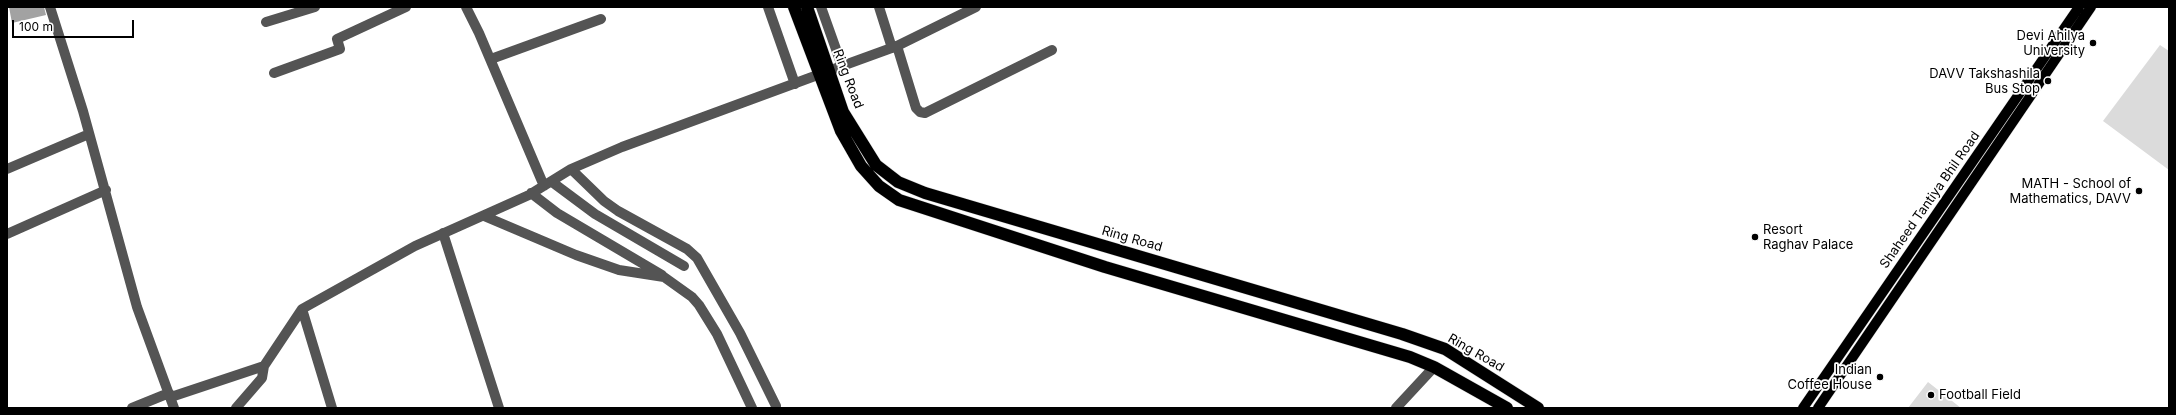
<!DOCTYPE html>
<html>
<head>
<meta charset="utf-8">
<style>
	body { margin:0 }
	#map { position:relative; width:2176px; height:415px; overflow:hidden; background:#fff; font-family:Inter,sans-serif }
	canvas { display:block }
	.frame { position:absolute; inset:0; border:8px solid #000; pointer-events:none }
	.scale { position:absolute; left:12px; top:20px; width:122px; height:18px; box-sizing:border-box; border:2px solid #000; border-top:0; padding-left:5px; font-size:12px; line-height:14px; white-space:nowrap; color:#000; -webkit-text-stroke:3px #fff; paint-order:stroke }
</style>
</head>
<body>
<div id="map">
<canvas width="2176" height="415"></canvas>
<div class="frame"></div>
<div class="scale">100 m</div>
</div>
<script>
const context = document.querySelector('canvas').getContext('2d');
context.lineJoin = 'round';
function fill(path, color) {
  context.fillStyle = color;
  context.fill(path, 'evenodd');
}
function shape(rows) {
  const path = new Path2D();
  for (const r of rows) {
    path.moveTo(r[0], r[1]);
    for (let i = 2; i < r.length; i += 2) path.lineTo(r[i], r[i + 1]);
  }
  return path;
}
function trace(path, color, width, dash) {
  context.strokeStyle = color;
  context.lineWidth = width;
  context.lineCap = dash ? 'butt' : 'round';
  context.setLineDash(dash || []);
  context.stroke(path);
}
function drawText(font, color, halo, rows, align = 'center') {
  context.font = font + ' Inter,sans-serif';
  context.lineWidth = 3.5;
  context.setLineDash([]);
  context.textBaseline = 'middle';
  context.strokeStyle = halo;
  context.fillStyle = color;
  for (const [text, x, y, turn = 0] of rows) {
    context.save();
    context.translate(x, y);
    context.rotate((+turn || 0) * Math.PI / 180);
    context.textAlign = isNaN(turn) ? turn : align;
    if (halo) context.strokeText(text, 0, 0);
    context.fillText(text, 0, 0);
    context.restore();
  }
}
fill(shape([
	[2160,45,2169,51,2169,170,2103,121],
	[1928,382,1961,408,1908,408]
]), '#dbdbdb');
fill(shape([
	[9,7,44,7,46,15,12,23]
]), '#a2a2a2');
const major = shape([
	[1803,408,2079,7],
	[1818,408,2091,7]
]);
const highway = shape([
	[794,7,841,131,861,166,879,186,899,200,1105,267,1410,357,1434,367,1507,408],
	[807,7,843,112,876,165,898,182,925,193,1402,334,1445,349,1538,408]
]);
trace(major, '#dbdbdb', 11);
trace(highway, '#dbdbdb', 13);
trace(shape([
	[50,7,83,111,137,307,174,408],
	[466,7,479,33,544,186],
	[768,7,795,84],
	[879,7,892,48],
	[266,22,315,7],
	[897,46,916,108,920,112,925,113,1052,50],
	[491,59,601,19],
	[842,66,897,46,976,7],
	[274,73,340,49,337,39,406,7],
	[7,169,89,134],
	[571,169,604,201,618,211,687,249,697,258,740,333,776,406],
	[552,182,595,214,684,266],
	[531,193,557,213,662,275],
	[484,216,576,255,619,270,664,277,692,297,699,305,717,334,752,408],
	[443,233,499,408],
	[7,234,106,190],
	[302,309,332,408],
	[171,397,264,366,302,309,415,246,529,195,571,169,622,147,842,66,821,7],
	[132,408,169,393],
	[236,408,262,378,264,366],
	[1396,408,1434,367]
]), '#545454', 10);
trace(major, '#000', 10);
trace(highway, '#000', 12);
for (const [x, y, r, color] of [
	[2093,43,4,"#000"],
	[2048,81,4,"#000"],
	[2139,191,4,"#000"],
	[1755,237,4,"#000"],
	[1880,377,4,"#000"],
	[1931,395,4,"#000"]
]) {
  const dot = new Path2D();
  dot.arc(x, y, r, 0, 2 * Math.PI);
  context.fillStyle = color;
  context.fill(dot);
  trace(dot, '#fff', 1.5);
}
drawText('13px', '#000', '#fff', [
	["Devi Ahilya",2085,36],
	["University",2085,51],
	["DAVV Takshashila",2040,74],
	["Bus Stop",2040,89],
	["MATH - School of",2131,184],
	["Mathematics, DAVV",2131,199],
	["Resort",1763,230,"left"],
	["Raghav Palace",1763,245,"left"],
	["Indian",1872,370],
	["Coffee House",1872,385],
	["Football Field",1939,395,"left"]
], 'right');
drawText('13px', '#000', '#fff', [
	["Ring Road",848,79,69],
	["Shaheed Tantiya Bhil Road",1930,200,-55],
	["Ring Road",1132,239,16],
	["Ring Road",1476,353,30]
]);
</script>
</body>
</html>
